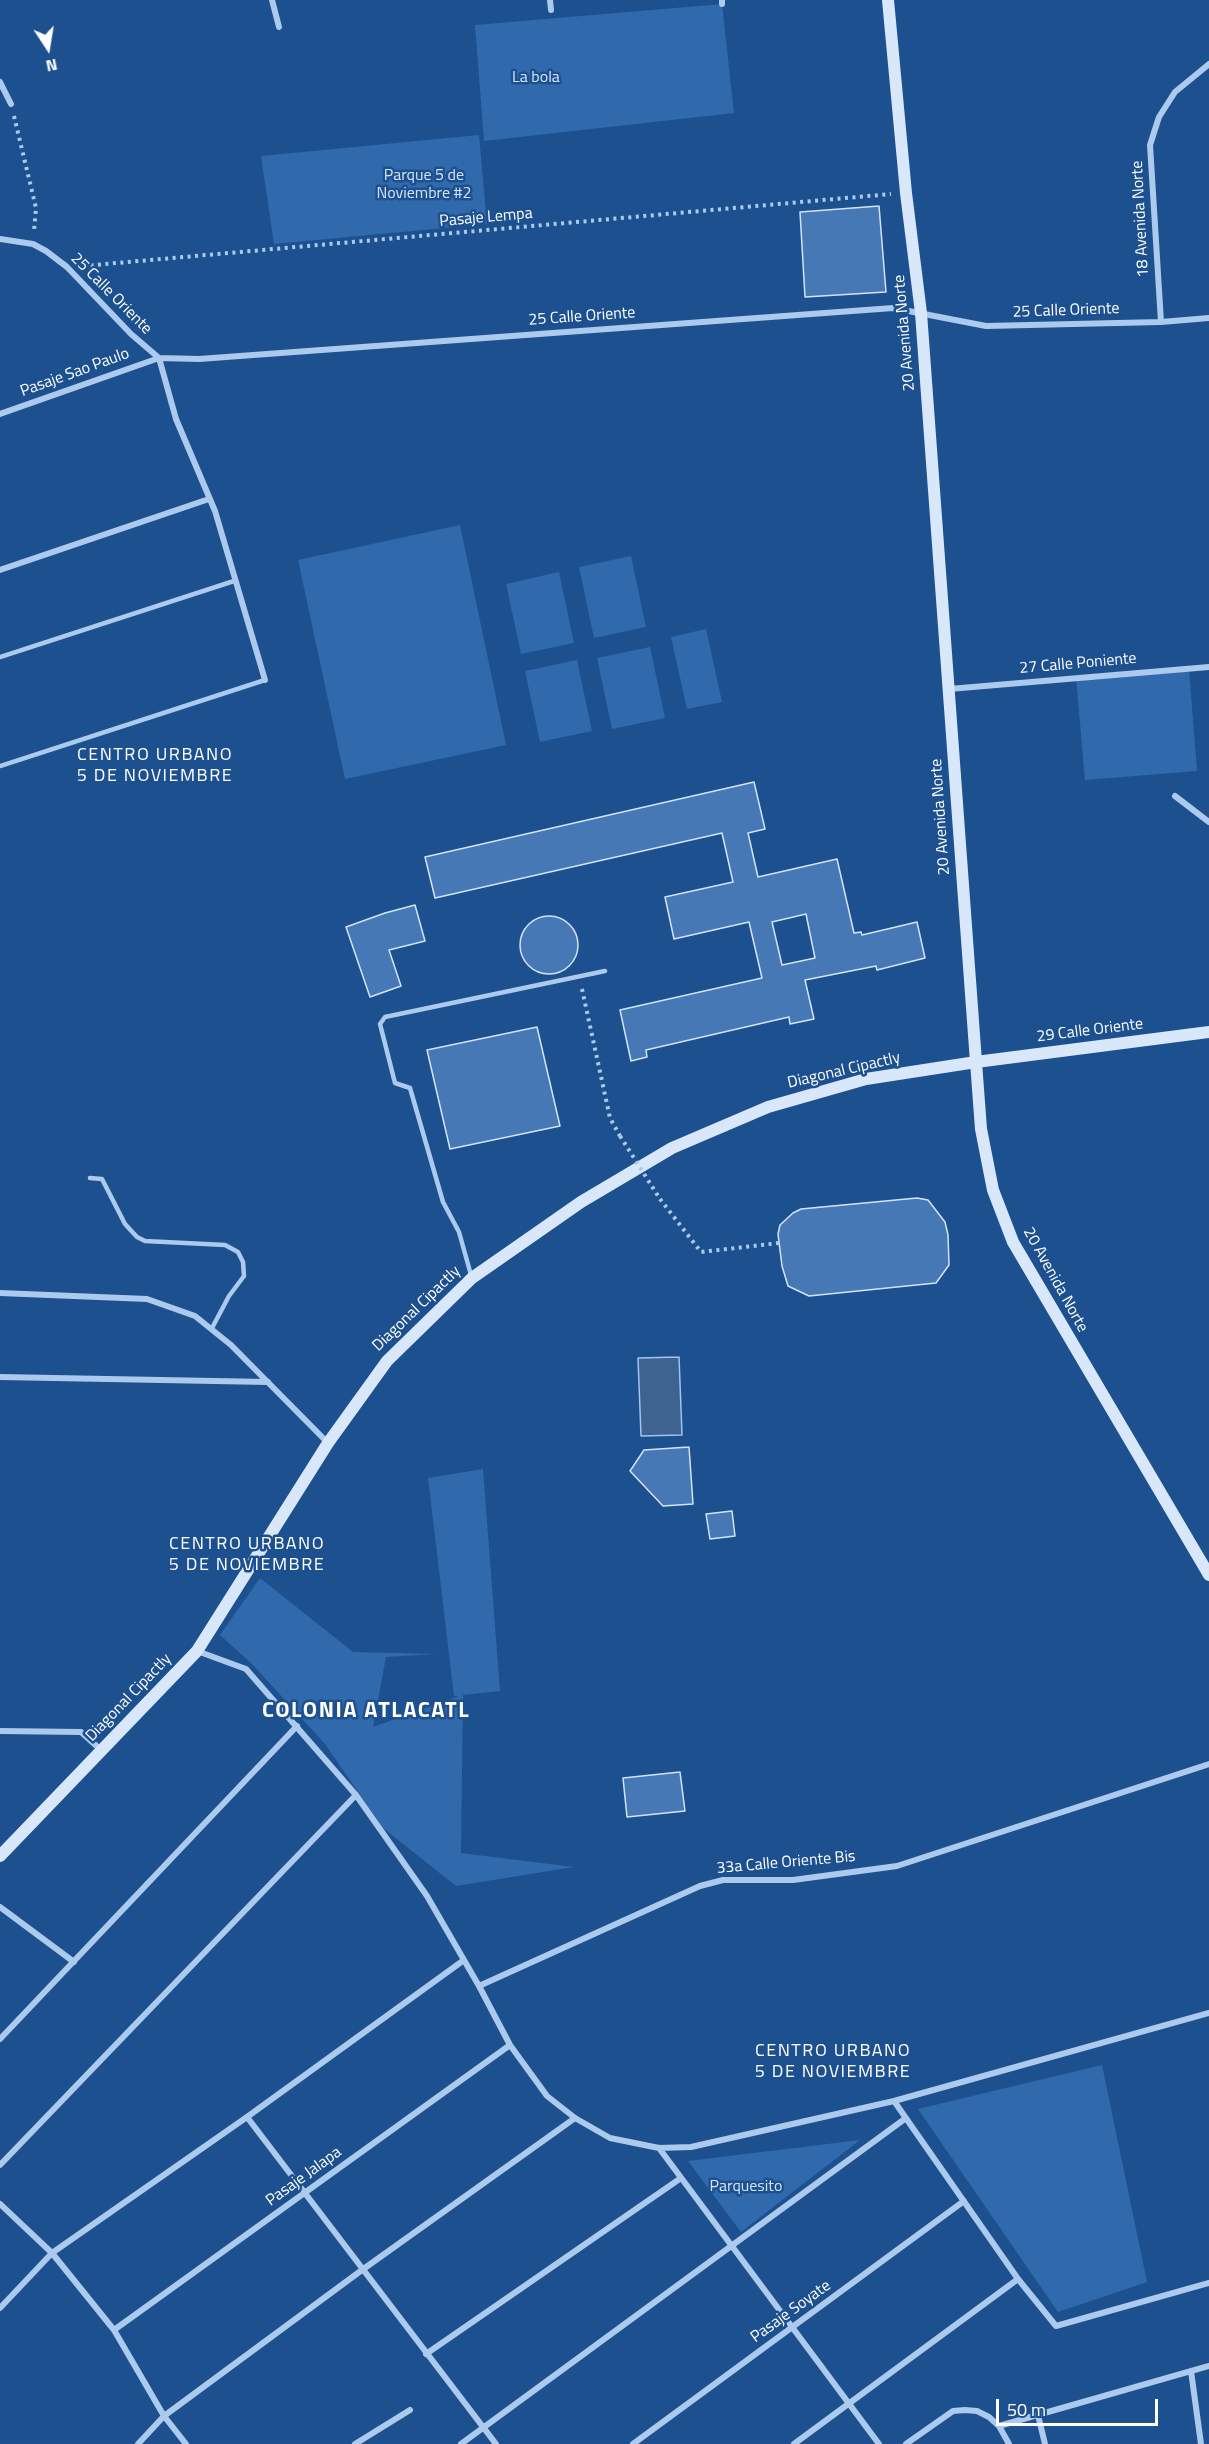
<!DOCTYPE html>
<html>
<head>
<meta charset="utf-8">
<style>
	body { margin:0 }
	#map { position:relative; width:1209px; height:2444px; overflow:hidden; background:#1d508f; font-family:"Titillium Web",sans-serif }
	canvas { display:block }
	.north { position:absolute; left:18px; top:18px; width:60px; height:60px; -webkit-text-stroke:4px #1d508f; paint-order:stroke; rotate:168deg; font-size:16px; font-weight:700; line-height:24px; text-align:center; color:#fff }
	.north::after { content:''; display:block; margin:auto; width:21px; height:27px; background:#fff; clip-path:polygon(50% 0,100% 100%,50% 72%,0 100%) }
	.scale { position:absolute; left:996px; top:2399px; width:162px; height:27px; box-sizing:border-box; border:3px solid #fff; border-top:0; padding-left:8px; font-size:18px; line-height:21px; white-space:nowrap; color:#fff; -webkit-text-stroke:4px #1d508f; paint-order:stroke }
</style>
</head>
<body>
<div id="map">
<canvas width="1209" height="2444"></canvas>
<div class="north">N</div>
<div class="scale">50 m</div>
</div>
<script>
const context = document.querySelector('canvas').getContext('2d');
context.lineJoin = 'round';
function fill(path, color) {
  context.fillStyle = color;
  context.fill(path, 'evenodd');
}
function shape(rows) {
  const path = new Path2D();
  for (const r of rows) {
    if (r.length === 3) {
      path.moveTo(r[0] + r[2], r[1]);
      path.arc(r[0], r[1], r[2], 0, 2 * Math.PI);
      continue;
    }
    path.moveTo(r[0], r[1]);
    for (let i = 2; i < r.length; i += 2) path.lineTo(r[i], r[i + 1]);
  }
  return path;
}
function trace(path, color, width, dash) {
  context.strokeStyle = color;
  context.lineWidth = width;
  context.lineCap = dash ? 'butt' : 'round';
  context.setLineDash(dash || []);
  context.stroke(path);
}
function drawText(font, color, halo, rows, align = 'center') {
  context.font = font + ' "Titillium Web",sans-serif';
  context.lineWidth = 5;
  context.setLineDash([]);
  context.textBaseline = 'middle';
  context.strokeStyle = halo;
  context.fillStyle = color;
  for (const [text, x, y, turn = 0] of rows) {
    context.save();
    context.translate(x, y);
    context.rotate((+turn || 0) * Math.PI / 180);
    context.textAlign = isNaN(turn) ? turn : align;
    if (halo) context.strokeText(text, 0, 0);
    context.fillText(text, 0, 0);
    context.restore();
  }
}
fill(shape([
	[722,4,734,113,484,141,475,25],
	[479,135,487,224,274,244,261,156],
	[460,525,506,745,345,779,298,560],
	[631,556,646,627,594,638,579,567],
	[559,572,574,643,521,654,506,584],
	[706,629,722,702,687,709,671,637],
	[650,647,665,718,612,729,597,658],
	[577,660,592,731,540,742,525,671],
	[1189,669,1197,771,1085,780,1076,678],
	[483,1469,500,1691,463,1695,461,1853,574,1867,456,1886,383,1828,325,1744,252,1664,220,1635,260,1578,353,1652,437,1654,386,1657,373,1727,459,1696,454,1696,428,1478],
	[1102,2065,1147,2282,1058,2312,918,2109],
	[860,2140,741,2232,688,2161]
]), '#3169ad');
const water = shape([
	[679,1357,682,1435,641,1436,638,1358,679,1357]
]);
fill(water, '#3f6390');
trace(water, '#9fc5ef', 1.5);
const building = shape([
	[879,206,886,292,805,297,800,212,879,206],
	[754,782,765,829,748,833,758,877,837,859,854,933,861,932,862,935,917,922,925,958,877,970,876,966,805,980,814,1019,790,1024,789,1017,646,1050,647,1057,631,1061,620,1010,762,978,749,922,674,939,665,897,733,882,722,833,435,898,425,857,754,782],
	[806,914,815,958,782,965,772,922,806,914],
	[415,905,425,941,389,950,401,986,370,997,346,927,385,913,415,905],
	[549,945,29],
	[537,1027,560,1126,450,1149,427,1050,537,1027],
	[917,1198,928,1200,945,1222,948,1235,949,1265,936,1283,809,1296,788,1286,782,1266,778,1234,780,1225,793,1213,801,1209,917,1198],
	[689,1447,693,1504,663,1506,630,1471,644,1450,689,1447],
	[732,1511,735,1536,710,1539,706,1514,732,1511],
	[680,1772,685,1811,627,1817,623,1778,680,1772]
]);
fill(building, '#4678b6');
trace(building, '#d2e4fa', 1.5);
trace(shape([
	[14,116,36,208,34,231],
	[83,266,891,194],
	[582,989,610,1118,620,1136],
	[660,1199,701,1252,779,1243]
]), '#accaed', 4, [3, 4.5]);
trace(shape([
	[0,657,234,581],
	[0,766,265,680],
	[90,1178,102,1179,125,1224,137,1237,145,1241,225,1245,238,1252,243,1262,244,1276,229,1296,212,1328],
	[471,1275,459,1232,443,1202,410,1088,395,1083,380,1024,385,1017,605,971]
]), '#accaed', 4.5);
trace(shape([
	[272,0,279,27],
	[550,0,551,10],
	[722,0,722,4],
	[0,82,11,104],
	[0,239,33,244,46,251,67,267,131,334,159,358,199,359,893,308,986,326,1161,322,1209,318],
	[1161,322,1150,145,1159,117,1175,92,1209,64],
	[0,414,159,358,176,419,215,511,265,680],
	[0,570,209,499],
	[949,689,1209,667],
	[1175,796,1209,822],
	[0,1293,147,1299,195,1316,231,1345,328,1443],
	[0,1377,268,1382],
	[197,1651,246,1669,356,1795,427,1896,479,1986,510,2045,547,2096,575,2118,610,2138,659,2148,691,2147,894,2101,1209,2013],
	[0,1731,81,1732,101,1750],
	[0,1907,74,1962],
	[479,1986,700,1886,723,1880,793,1880,897,1866,1209,1764],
	[0,2039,297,1726],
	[894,2101,1018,2279,1056,2326,1209,2283],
	[247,2117,496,2444],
	[659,2148,879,2444],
	[0,2165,356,1795],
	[0,2204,52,2253,114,2330,164,2416,186,2444],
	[0,2308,52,2253,247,2117,464,1960],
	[114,2330,510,2045],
	[426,2354,681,2178],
	[1191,2371,1201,2444],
	[1038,2415,1045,2444],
	[999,2426,1209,2366],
	[138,2444,164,2416,362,2270,575,2118],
	[355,2444,410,2410],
	[461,2444,906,2118],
	[633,2444,964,2201],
	[794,2444,1018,2279],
	[906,2444,953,2411,965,2410,977,2411,989,2417,999,2426,1009,2444]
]), '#accaed', 6);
trace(shape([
	[888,0,906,193,921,313,976,1062,981,1129,993,1190,1013,1242,1209,1575],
	[0,1856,197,1651,328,1443,387,1361,472,1278,581,1202,672,1148,768,1107,866,1079,976,1062,1209,1032]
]), '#d8e7fa', 12);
trace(shape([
	[620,1136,660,1199]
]), '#accaed', 4, [3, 4.5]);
drawText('16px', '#d2e4fa', '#1d508f', [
	["La bola",536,78],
	["Parque 5 de",424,176],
	["Noviembre #2",424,194],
	["Parquesito",746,2187]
]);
drawText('16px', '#fff', '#1d508f', [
	["Pasaje Lempa",486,218,-5],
	["18 Avenida Norte",1141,219,-93],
	["25 Calle Oriente",111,294,45],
	["25 Calle Oriente",1066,311,-2],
	["25 Calle Oriente",582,317,-4],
	["20 Avenida Norte",905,333,-95],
	["Pasaje Sao Paulo",75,373,-20],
	["27 Calle Poniente",1078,664,-5],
	["20 Avenida Norte",941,817,-94],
	["29 Calle Oriente",1090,1031,-7],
	["Diagonal Cipactly",844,1071,-13],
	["20 Avenida Norte",1055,1280,61],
	["Diagonal Cipactly",417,1309,-44],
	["Diagonal Cipactly",129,1698,-46],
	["33a Calle Oriente Bis",786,1863,-5],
	["Pasaje Jalapa",304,2177,-36],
	["Pasaje Soyate",791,2312,-36]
]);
context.letterSpacing = '1.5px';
drawText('18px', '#fff', '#1d508f', [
	["CENTRO URBANO",155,756],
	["5 DE NOVIEMBRE",155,777],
	["CENTRO URBANO",247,1545],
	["5 DE NOVIEMBRE",247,1566],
	["CENTRO URBANO",833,2052],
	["5 DE NOVIEMBRE",833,2073]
]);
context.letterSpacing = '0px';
context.letterSpacing = '1.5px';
drawText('bold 22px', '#fff', '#1d508f', [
	["COLONIA ATLACATL",366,1712]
]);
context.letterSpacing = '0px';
</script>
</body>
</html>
